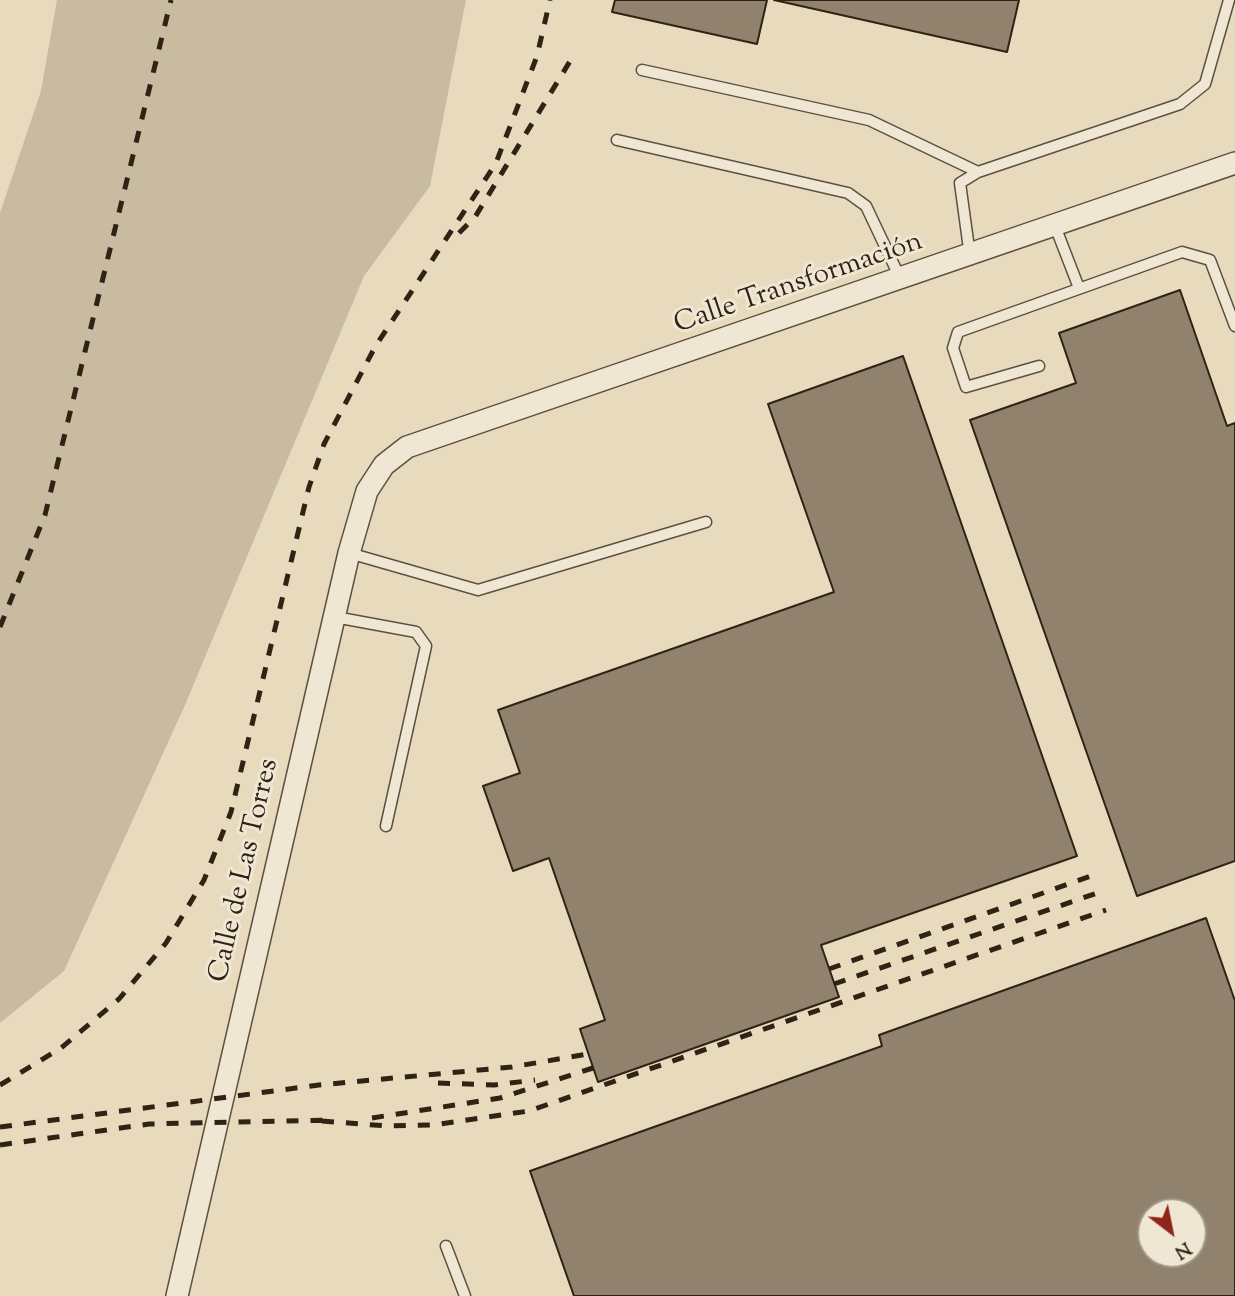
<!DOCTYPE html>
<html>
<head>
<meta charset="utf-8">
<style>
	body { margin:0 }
	#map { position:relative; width:1235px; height:1296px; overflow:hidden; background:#e7dabd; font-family:"Sorts Mill Goudy",serif }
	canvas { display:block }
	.north { position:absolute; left:1137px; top:1198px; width:70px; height:70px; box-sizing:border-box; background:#efe7d4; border:2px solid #a39888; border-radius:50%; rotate:148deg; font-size:19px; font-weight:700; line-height:28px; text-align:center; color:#312215 }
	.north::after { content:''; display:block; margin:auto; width:24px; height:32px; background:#8f2418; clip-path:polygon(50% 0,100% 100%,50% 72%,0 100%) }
</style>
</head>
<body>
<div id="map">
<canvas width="1235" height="1296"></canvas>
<div class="north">N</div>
</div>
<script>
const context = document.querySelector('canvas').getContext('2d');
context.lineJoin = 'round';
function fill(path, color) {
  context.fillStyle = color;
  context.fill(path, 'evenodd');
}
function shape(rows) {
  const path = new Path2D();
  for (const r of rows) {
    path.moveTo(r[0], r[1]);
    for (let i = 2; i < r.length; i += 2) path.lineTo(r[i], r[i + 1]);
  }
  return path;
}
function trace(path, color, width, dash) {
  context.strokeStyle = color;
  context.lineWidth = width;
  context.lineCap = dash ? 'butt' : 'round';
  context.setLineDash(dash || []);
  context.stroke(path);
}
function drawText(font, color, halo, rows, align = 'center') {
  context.font = font + ' "Sorts Mill Goudy",serif';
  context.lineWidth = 6;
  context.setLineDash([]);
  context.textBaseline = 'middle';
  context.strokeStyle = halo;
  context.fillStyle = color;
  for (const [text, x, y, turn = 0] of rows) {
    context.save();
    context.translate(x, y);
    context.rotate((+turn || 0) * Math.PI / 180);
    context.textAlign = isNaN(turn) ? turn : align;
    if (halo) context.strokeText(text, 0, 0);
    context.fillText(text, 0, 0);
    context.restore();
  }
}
fill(shape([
	[57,0,466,0,430,186,364,276,185,705,64,971,0,1023,0,213,41,91]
]), '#c8bba0');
const building = shape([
	[615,0,767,0,757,44,612,12,615,0],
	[774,0,1019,0,1007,52,774,0],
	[1180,290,1227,426,1235,423,1235,861,1137,896,970,420,1076,383,1059,333,1180,290],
	[903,356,1077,856,821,945,839,997,598,1082,580,1029,605,1020,549,858,513,871,483,786,520,773,498,710,834,592,768,404,903,356],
	[1206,918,1235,1001,1235,1296,574,1296,530,1171,882,1046,879,1035,1206,918],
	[1151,1212,1193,1212,1193,1254,1151,1254,1151,1212]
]);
fill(building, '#90826c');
trace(building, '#312215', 2);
const service = shape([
	[642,70,869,120,978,172],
	[617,140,848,193,866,206,901,280],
	[1055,226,1079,288],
	[970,256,960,183,978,172,1180,104,1205,84,1229,0],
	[1039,366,966,387,953,348,958,332,1182,252,1210,260,1235,326],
	[349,553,478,590,706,522],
	[335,617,416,632,426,646,386,826],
	[446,1246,465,1296]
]);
const minor = shape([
	[177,1296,349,553,367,491,384,465,407,447,1235,163]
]);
trace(service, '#5e503f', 13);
trace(minor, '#5e503f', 24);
trace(service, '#efe7d4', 10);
trace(minor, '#efe7d4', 21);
trace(shape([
	[459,233,475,217,572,58],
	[0,627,45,515,171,0],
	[829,969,1091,876],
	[834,984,1100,892],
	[438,1083,494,1085,535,1080],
	[0,1085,61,1048,119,999,166,943,204,880,231,812,309,487,324,444,375,347,496,163,537,56,550,0],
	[372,1118,500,1098,593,1068],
	[322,1121,387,1126,433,1125,529,1111,1106,910],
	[0,1127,319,1085,512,1067,588,1054],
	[0,1145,149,1124,330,1120]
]), '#312215', 5, [12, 12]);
drawText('28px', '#312215', '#efe7d4', [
	["Calle Transformación",799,285,-19],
	["Calle de Las Torres",246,871,-77]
]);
</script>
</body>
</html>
